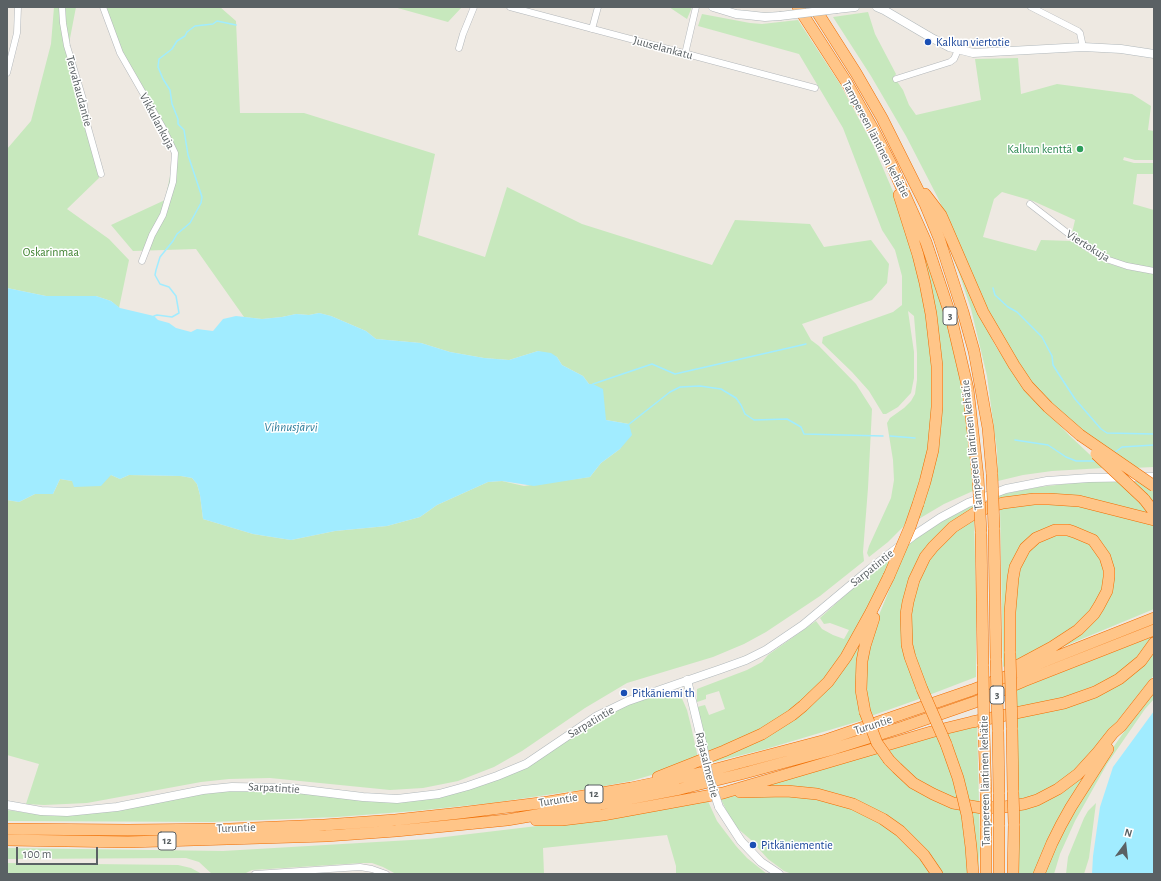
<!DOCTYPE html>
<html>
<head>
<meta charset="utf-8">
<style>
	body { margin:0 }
	#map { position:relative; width:1161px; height:881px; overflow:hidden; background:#eee9e2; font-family:"Alegreya Sans",sans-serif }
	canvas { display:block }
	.frame { position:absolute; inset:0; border:8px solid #5a6164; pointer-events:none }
	.north { position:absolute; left:1105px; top:825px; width:40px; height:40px; -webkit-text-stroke:3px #fff; paint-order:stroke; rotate:15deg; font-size:11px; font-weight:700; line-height:16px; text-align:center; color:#5a6164 }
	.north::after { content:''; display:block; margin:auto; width:14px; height:18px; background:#5a6164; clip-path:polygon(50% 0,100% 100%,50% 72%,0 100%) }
	.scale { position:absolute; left:16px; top:847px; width:82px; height:18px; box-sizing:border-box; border:2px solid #5a6164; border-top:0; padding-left:5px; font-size:12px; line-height:14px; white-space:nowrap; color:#5a6164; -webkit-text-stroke:3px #fff; paint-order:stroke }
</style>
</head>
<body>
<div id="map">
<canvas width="1161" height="881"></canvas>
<div class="frame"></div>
<div class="north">N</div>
<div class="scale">100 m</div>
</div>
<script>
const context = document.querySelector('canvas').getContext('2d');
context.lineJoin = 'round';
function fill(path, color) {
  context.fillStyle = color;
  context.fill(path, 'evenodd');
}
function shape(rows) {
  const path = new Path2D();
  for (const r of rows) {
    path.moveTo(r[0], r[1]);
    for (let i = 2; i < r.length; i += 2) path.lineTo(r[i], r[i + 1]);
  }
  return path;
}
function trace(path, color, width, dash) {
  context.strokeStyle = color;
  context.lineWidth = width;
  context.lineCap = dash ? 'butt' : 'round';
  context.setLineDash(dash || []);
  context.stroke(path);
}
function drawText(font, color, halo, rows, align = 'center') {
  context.font = font + ' "Alegreya Sans",sans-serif';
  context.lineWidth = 3;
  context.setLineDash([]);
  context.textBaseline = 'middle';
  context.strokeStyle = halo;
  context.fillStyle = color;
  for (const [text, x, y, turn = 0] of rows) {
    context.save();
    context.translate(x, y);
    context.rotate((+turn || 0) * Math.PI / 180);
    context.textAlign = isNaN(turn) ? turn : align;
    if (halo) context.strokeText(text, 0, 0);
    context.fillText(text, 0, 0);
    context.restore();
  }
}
fill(shape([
	[54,7,76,7,67,54,99,178,67,209,109,239,129,260,119,308,111,301,96,296,46,296,7,288,7,149,31,121,51,44],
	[105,7,220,7,236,21,240,113,304,113,435,154,418,235,485,257,507,187,582,224,712,265,735,220,810,224,824,247,871,240,889,264,887,283,872,300,802,324,811,340,819,346,856,384,872,409,868,488,863,552,864,561,820,596,766,632,744,644,713,657,627,683,585,708,522,751,494,767,458,781,423,788,390,790,270,778,229,779,201,782,87,803,44,805,26,804,39,764,7,755,7,500,19,502,35,494,53,494,60,479,72,481,111,475,120,479,129,475,181,476,192,478,197,484,200,495,203,519,253,534,291,540,335,531,387,526,420,517,437,505,488,482,502,481,524,486,590,477,601,463,620,449,629,424,606,420,589,384,583,376,562,365,557,357,538,351,509,360,484,358,450,352,421,343,376,339,366,331,331,316,319,313,309,315,296,314,282,317,262,319,244,317,196,249,133,251,111,225,165,200,175,153,122,52],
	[394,7,462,7,448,22],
	[669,7,692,7,687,19],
	[868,12,875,34,896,74,894,77,903,90,909,105,916,115,981,100,975,59,1018,58,1021,94,1057,84,1132,94,1151,106,1148,130,1154,131,1154,160,1135,160,1124,157,1123,160,1134,163,1154,163,1154,174,1137,174,1133,204,1154,210,1154,268,1129,264,1110,258,1085,243,1072,233,1075,220,1033,201,1002,192,994,199,983,237,1036,251,1041,240,1072,241,1095,257,1107,263,1126,269,1154,274,1154,467,1132,468,1081,433,1031,384,999,336,938,198,906,136,871,76,833,17],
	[702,14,750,23,762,24,798,20,840,84,873,145,898,203,917,261,933,355,931,441,915,496,904,526,888,542,869,557,867,553,869,546,891,498,894,480,893,460,887,423,890,418,904,408,911,401,915,394,917,380,917,353,914,316,908,311,914,352,914,378,911,393,898,407,886,414,883,414,869,391,852,372,822,343,823,337,893,312,902,305,902,276,895,250,882,230,843,128,799,54,698,26],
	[937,217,976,305,995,345,1010,368,1039,404,1069,435,1104,468,1052,471,1023,475,998,481,997,451,987,376,971,309,959,273],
	[911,219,928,260,941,303,952,342,961,383,967,424,973,491,944,504,917,520,941,391],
	[1091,481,1121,481,1152,516,1096,501,999,501,999,495,1039,487],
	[1132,482,1140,482,1154,490,1154,506],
	[1028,503,1092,507,1154,524,1154,609,1036,658,1070,638,1112,589,1099,540,1052,526,1037,532,1023,544,1007,665,1003,667,1000,508],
	[973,505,974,512,947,528,904,605,922,698,871,716,866,698,866,660,870,640,879,615,908,544,937,524],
	[974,519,976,599,976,677,929,695,910,644,912,597,925,565,947,537],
	[1068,533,1090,542,1104,566,1103,590,1087,615,1074,626,1040,648,1014,661,1014,596,1022,560,1031,546,1042,538],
	[891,558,877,590,848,645,824,679,810,694,782,716,763,728,708,753,697,707,705,705,709,715,725,709,719,691,706,695,706,699,697,702,697,689,747,670,762,662,768,655,816,621,822,629,833,635,844,639,849,630,830,623,824,624,820,618,861,581],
	[1154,636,1143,652,1128,668,1104,682,1062,698,1015,708,1014,691],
	[858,644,859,647,856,665,856,684,859,703,863,720,766,749,710,763,709,758,793,717],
	[1154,650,1154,675,1103,739,1071,774,1045,792,1016,801,1015,714,1085,699],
	[667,690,669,695,671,696,680,694,687,710,691,726,698,758,655,774,631,781,594,788,492,803,415,811,337,817,212,822,7,821,7,810,42,815,61,816,85,814,127,808,222,790,270,789,397,801,517,771,588,726,616,710],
	[1154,693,1154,699,1145,709,1107,764,1075,821,1060,854,1054,874,1044,874,1051,851,1105,759,1140,709],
	[977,723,979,802,967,801,945,731],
	[938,733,946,753,959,800,945,795,913,777,897,763,886,748],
	[879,750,891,768,961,808,970,874,942,874,858,800,835,793,814,789,744,789],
	[1101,753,1036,874,1016,874,1017,807,1036,802],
	[788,794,841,802,893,830,915,850,934,874,792,874,784,871,768,859,750,839,737,828,728,814,720,797,755,795],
	[707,799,717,821,736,846,747,858,767,874,676,874,676,866,667,835,543,848,544,874,396,874,383,867,372,863,362,863,252,870,244,874,212,874,199,862,186,858,7,859,7,848,223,851,428,839,579,821],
	[1096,803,1089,858,1084,874,1066,874,1068,857,1084,818,1088,811],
	[970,809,979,810,980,847,978,874,977,874],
	[7,863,178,865,191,868,202,874,7,874]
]), '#c7e8bd');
fill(shape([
	[7,288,46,296,96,296,111,301,120,308,154,316,158,320,169,323,176,328,191,332,197,329,213,331,223,319,236,316,262,319,282,317,296,314,309,315,319,313,331,316,366,331,376,339,421,343,450,352,484,358,509,360,538,351,551,353,557,357,562,365,583,376,589,384,593,384,603,389,606,420,629,424,632,435,620,449,601,463,590,477,534,486,502,481,488,482,437,505,420,517,387,526,335,531,291,540,253,534,203,519,200,495,197,484,192,478,181,476,129,475,120,479,111,475,101,486,74,487,72,481,60,479,53,494,35,494,19,502,7,500],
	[1154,711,1154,874,1092,874,1093,856,1100,807,1113,767]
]), '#a1ecff');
trace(shape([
	[993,288,995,295,1008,307,1017,312,1042,337,1052,356,1053,365,1058,373,1075,399,1101,429,1107,433,1154,434],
	[154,316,157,315,172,317,179,313,176,296,169,287,160,284,155,275,156,270,160,257,173,241,177,234,190,223,201,203,202,197,188,155,184,130,178,124,178,119,172,104,170,90,163,79,158,67,159,59,172,49,177,41,185,36,187,32,195,26,213,24,217,21,236,25],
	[593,384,652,364,675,374,806,344],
	[628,425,670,392,680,387,700,386,721,389,736,398,741,405,745,414,754,420,787,419,801,427,804,434,883,436],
	[890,436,915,438],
	[1015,440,1048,445,1066,457,1076,461,1096,461],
	[1114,453,1122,447,1154,445]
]), '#a1ecff', 1.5);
const street = shape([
	[62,7,63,23,67,46,83,99,87,124,101,174],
	[103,7,120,53,163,128,175,153,173,182,163,215,152,235,142,261],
	[510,7,815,88],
	[1031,7,1078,31,1080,33,1083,47],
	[592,29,598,7],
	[459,48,463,34,474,7],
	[685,54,696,7],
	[7,73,17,33,18,7],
	[896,79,950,62,954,59,958,50],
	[1030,204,1083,245,1109,260,1127,266,1154,271],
	[255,874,360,867,372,869,386,874]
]);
const secondary = shape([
	[713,7,736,14,747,15,765,17,780,16],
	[877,7,884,10,930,37,949,47,973,53,1083,47,1121,49,1154,54],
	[837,9,855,7],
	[687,680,702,742],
	[7,805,41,811,67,812,117,807,203,790,232,787,288,788,363,797,397,799,439,794,468,786,497,776,526,764,597,716,628,701,721,669,746,660,766,650,803,625,870,569,913,536,940,518,968,503,1006,489,1047,481,1089,478,1154,477],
	[719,807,741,841,761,862,779,874]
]);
const highway = shape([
	[798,7,847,83,873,129,891,164,926,242,951,317,968,389,978,477],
	[814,7,856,73,882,118,925,204,939,238,963,312,974,351,988,428,992,474],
	[925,194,941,215,945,224,983,312,1014,365,1028,386,1048,407,1080,435],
	[899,195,918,255,925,283,931,314,937,366,937,407,933,450,925,482,918,504],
	[1144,499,1154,512],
	[994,528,996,660],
	[981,532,983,666],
	[1010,653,1010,612,1013,578,1015,567,1025,548,1036,538,1055,530,1068,530,1074,532,1093,540,1105,557,1109,570,1109,577,1107,591,1099,606,1094,614,1078,630,1052,647,1011,669],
	[922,689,910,657,907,645,906,614,908,602,914,580,925,557,933,547,953,527,975,513,989,507,1003,503,1034,499,1049,499,1079,501,1154,520],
	[865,712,861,690,862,661,865,646,874,618],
	[1012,728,1013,792],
	[998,730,999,794],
	[984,733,986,794],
	[946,744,958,778,962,794],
	[889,760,897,768,913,783,933,794,953,803,982,808,1004,807,1024,804,1037,800,1058,789,1078,774,1098,752,1113,733,1121,726,1154,684],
	[658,777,724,751,762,734,792,715,803,706,828,682,846,657,871,612,889,576],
	[740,792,787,791,817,794,853,804,883,819,900,831,924,855,937,874],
	[967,815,971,847,973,874],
	[536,820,562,820,603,815,723,793,931,732,972,722,1064,703,1095,692,1119,679,1141,661,1154,643],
	[999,825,999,874],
	[7,829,128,830,230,829,324,825,395,820,460,813,548,802,631,788,701,773,826,740,972,690,1154,618],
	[7,840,128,842,326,836,396,831,507,820,618,801,680,789,741,774,830,750,903,727,975,702,1024,681,1154,630],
	[986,874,986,826],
	[1013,874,1014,824],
	[1039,874,1052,843,1061,825,1071,807,1108,749]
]);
trace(street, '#b3b7ba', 7);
trace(secondary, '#b1b8bb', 9);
trace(highway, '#f06d00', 12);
trace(street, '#fff', 6);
trace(secondary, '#fff', 8);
trace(highway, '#ffc588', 11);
const secondaryBridge = shape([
	[780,16,837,9],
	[702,742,709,777,719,807]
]);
const highwayBridge = shape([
	[1080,435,1154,486],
	[1096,454,1144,499],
	[992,474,994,528],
	[978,477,981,532],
	[889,576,910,527,918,504],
	[1010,653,1012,728],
	[996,660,998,730],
	[983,666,984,733],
	[922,689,946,744],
	[865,712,877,743,889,760],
	[1013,792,1014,824],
	[962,794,967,815],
	[986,794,986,826],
	[999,794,999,825]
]);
trace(secondaryBridge, '#b1b8bb', 9, []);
trace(highwayBridge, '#f06d00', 12, []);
trace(secondaryBridge, '#fff', 8);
trace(highwayBridge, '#ffc588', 11);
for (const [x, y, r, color] of [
	[928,42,4,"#1a4fb4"],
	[1080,149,4,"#2e9e5b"],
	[624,693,4,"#1a4fb4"],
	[753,845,4,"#1a4fb4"]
]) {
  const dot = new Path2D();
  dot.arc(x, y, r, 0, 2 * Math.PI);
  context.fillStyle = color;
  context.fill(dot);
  trace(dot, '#fff', 1.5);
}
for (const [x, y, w] of [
	[950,316,14],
	[997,695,14],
	[594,794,18],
	[167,841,18]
]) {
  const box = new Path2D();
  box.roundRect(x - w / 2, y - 9, w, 18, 3);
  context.fillStyle = '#fff';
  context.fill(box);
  trace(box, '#5a6164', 1);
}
drawText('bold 11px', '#5a6164', null, [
	["3",950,316],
	["3",997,695],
	["12",594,794],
	["12",167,841]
]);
drawText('12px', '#164399', '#fff', [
	["Kalkun viertotie",936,42],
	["Pitkäniemi th",632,693],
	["Pitkäniementie",761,845]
], 'left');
drawText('12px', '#5a6164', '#fff', [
	["Juuselankatu",663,48,15],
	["Tervahaudantie",79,91,75],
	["Vikkulankuja",157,121,62],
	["Tampereen läntinen kehätie",876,139,62],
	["Viertokuja",1088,246,32],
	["Tampereen läntinen kehätie",972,445,-96],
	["Sarpatintie",872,568,-39],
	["Sarpatintie",591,722,-31],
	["Turuntie",873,725,-18],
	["Rajasalmentie",707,765,76],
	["Tampereen läntinen kehätie",985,781,-91],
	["Sarpatintie",274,788,3],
	["Turuntie",558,800,-9],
	["Turuntie",236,828,-2]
]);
drawText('12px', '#27864d', '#fff', [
	["Kalkun kenttä",1072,149]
], 'right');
drawText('12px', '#3d802e', '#fff', [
	["Oskarinmaa",51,252]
]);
drawText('italic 13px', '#317e9c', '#fff', [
	["Vihnusjärvi",291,427]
]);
</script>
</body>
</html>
